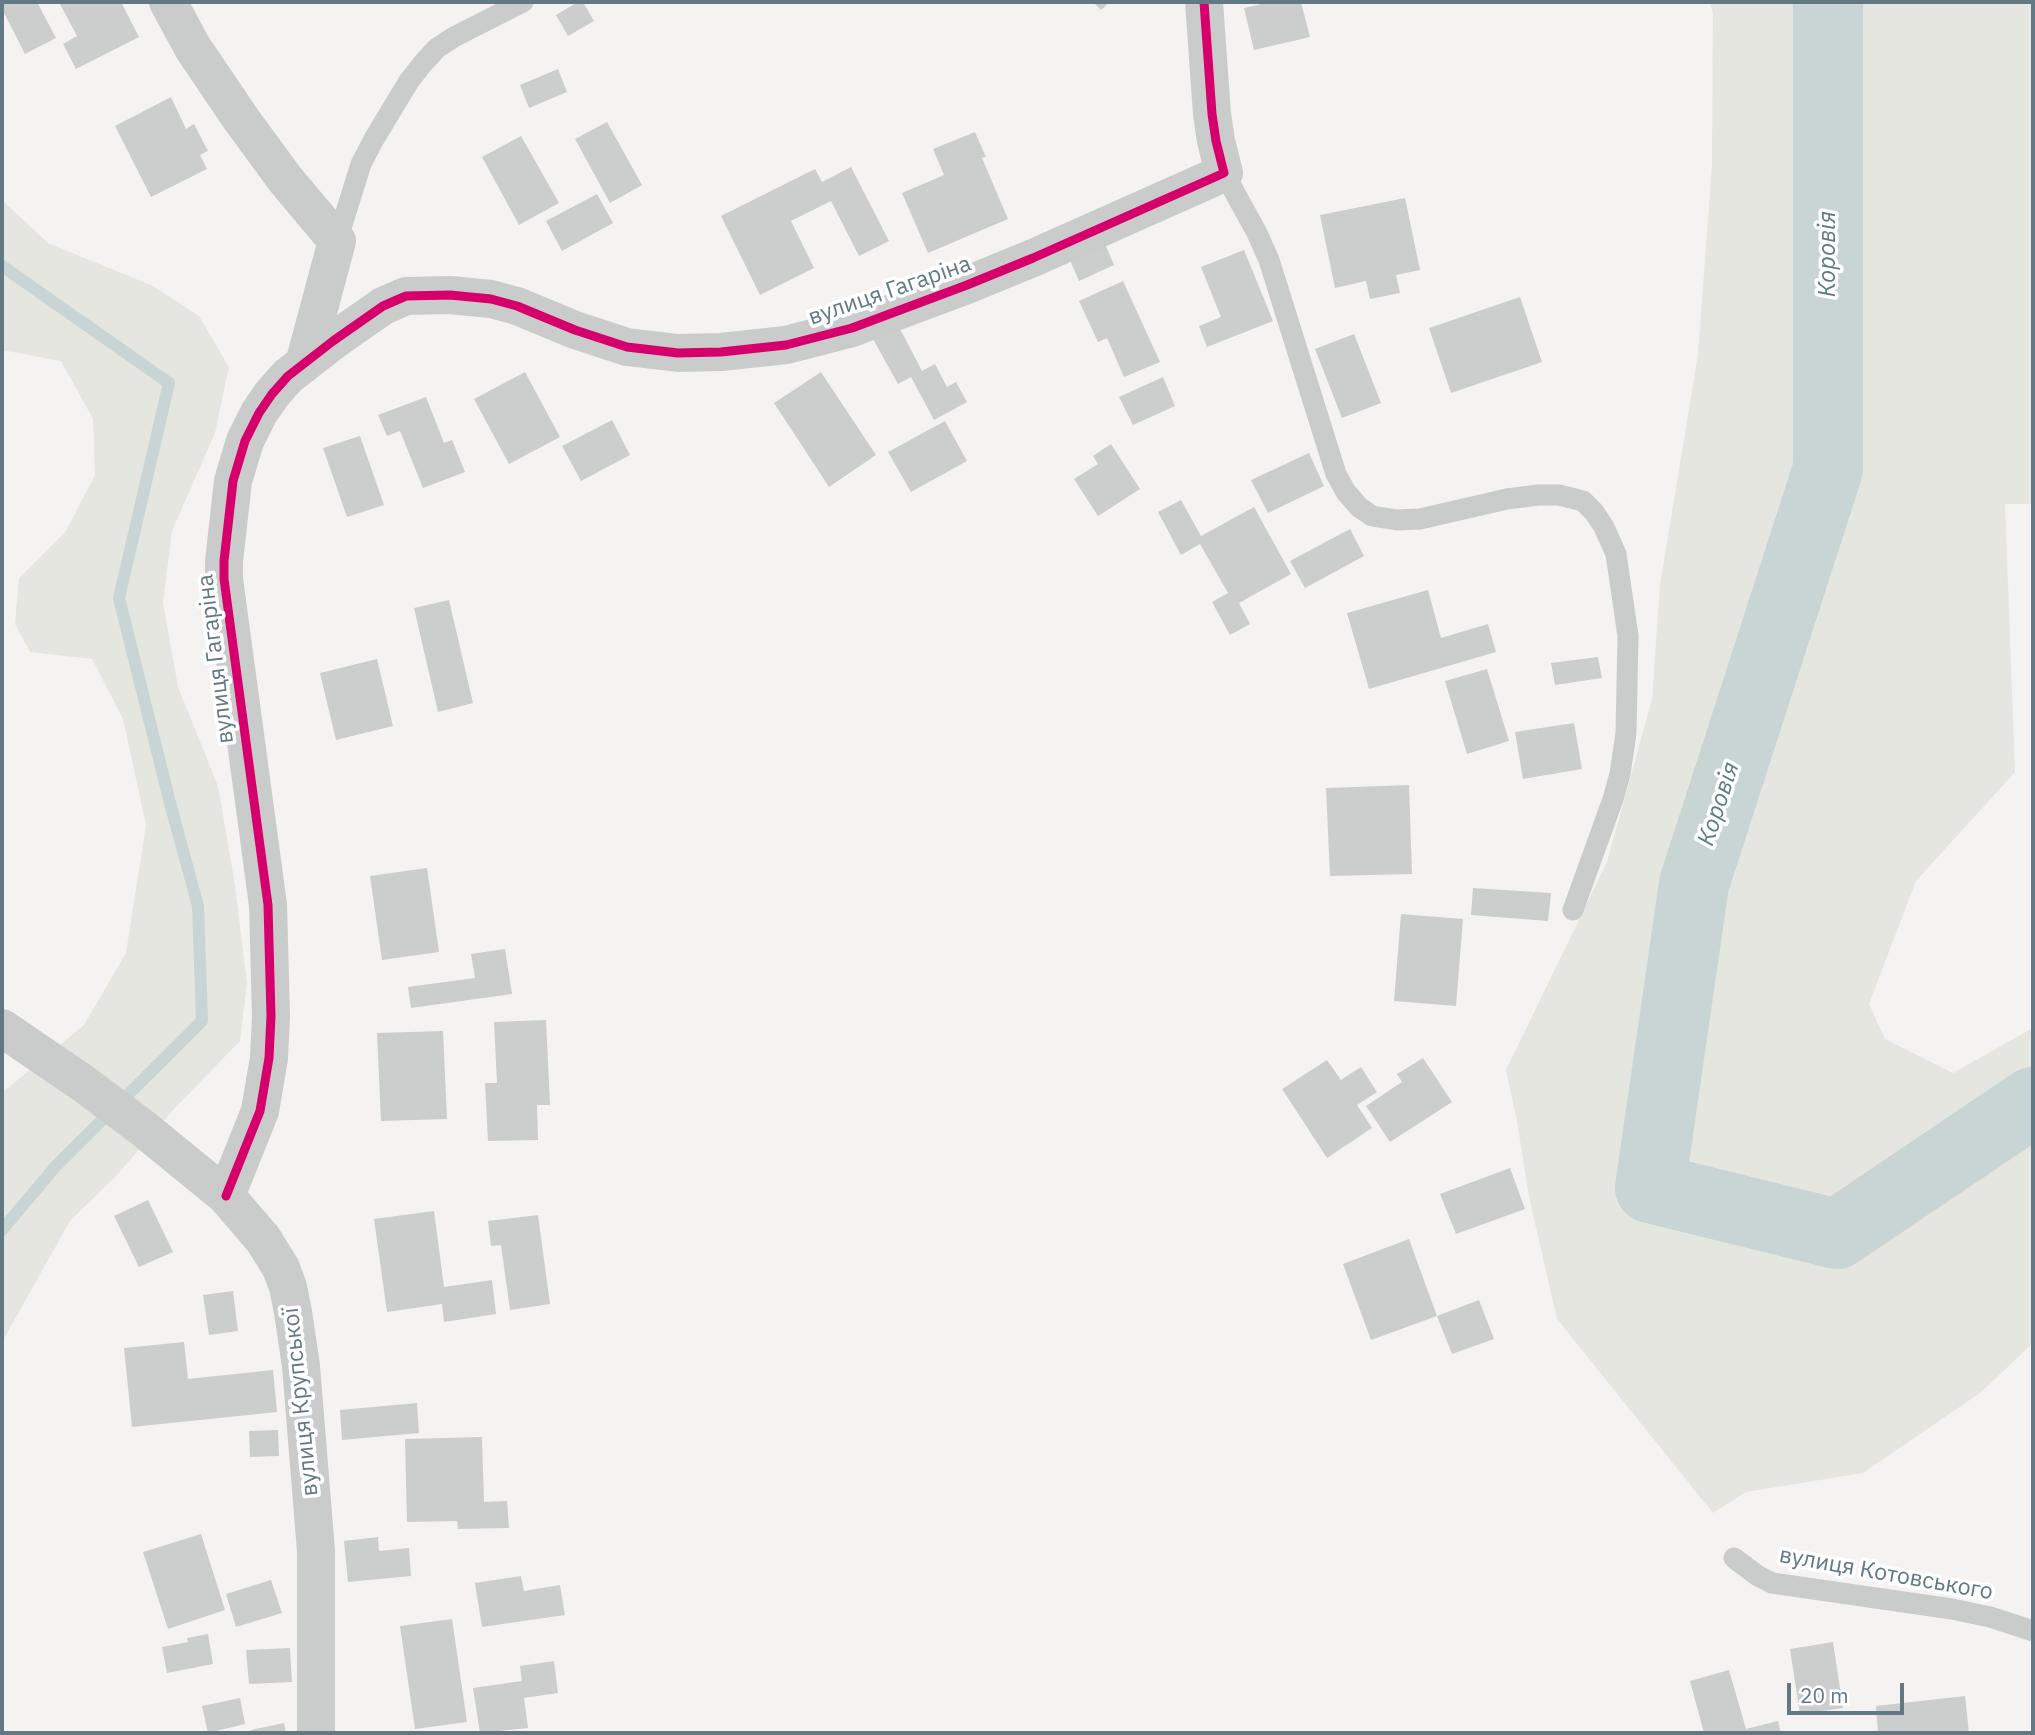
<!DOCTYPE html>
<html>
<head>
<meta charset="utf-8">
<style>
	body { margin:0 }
	#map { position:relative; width:2035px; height:1735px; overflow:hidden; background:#f4f3f1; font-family:"IBM Plex Sans",sans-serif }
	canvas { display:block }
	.frame { position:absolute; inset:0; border:4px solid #627883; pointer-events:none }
	.scale { position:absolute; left:1787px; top:1683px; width:117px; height:32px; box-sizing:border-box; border:4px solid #627883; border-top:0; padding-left:9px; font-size:21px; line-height:24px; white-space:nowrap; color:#627883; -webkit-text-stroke:5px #fff; paint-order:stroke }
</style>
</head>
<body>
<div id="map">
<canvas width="2035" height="1735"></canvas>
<div class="frame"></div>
<div class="scale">20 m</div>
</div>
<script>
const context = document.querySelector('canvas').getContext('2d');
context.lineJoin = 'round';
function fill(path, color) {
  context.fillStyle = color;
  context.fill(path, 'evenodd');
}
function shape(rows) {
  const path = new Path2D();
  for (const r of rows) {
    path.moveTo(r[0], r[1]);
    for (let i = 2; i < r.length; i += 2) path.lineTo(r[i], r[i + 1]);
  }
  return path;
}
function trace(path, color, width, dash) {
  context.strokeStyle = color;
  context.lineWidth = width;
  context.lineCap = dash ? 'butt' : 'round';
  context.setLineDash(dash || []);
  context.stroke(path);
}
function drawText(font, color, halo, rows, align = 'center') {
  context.font = font + ' "IBM Plex Sans",sans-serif';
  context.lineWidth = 7;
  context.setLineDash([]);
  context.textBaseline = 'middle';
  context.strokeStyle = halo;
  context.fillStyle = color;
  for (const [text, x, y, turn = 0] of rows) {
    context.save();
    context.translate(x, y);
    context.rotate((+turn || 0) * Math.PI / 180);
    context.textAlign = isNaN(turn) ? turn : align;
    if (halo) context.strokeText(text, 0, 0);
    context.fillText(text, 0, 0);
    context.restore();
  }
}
fill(shape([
	[1710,2,2033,2,2033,504,2005,504,2015,772,1916,881,1869,1004,1885,1039,1953,1073,2033,1028,2033,1343,1980,1393,1863,1473,1746,1492,1713,1513,1557,1319,1529,1197,1517,1121,1506,1070,1607,862,1652,699,1660,585,1698,354,1712,165,1713,13],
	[2,200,48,243,153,286,199,316,229,367,215,433,172,531,163,603,178,687,218,786,235,885,247,983,240,1041,175,1108,117,1175,70,1221,2,1342,2,1093,84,1025,126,953,146,825,123,719,92,659,30,652,15,624,19,578,66,531,95,475,93,419,61,361,2,350]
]), '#e4e6df');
trace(shape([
	[2,266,169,383,119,598,170,803,198,906,202,1021,55,1167,2,1230]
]), '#c9d4d4', 12);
trace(shape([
	[1828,2,1828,469,1694,884,1650,1188,1837,1234,2033,1102]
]), '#c9d4d4', 70);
fill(shape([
	[2,2,37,2,56,38,25,54,2,9],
	[64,2,121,2,139,37,76,69,63,44,77,36,60,4],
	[578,2,583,2,594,21,568,36,556,15],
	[1093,2,1110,2,1101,10],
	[1270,2,1301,2,1310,37,1254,50,1244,8],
	[558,69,567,92,529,108,520,85],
	[171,97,186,129,194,124,208,151,200,155,207,169,151,197,115,126],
	[607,122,642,185,610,203,575,139],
	[975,132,986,157,982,158,1008,219,928,253,902,193,944,175,933,149],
	[521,136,559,203,519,225,482,157],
	[851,167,889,241,859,256,831,201,791,221,814,268,760,295,721,216,815,169,822,182],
	[597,194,613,223,562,251,546,221],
	[1405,198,1420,270,1396,275,1400,293,1370,299,1366,281,1335,288,1320,215],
	[1105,244,1114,265,1079,281,1070,260],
	[1244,250,1273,321,1207,347,1199,326,1221,317,1201,267],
	[1123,281,1160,362,1124,377,1107,338,1098,342,1079,301],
	[1520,297,1542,362,1451,393,1429,328],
	[898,325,922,371,935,364,947,387,956,382,967,402,934,420,911,377,898,384,873,339],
	[1354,334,1381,403,1342,418,1315,349],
	[525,372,560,437,509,464,474,399],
	[821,372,876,455,829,487,774,403],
	[1163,377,1175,406,1133,425,1119,397],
	[426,397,444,443,452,440,465,472,423,488,400,431,387,436,378,415],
	[612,420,630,455,581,481,562,446],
	[945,421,967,461,911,492,888,452],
	[360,436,384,505,347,517,323,448],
	[1111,444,1140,489,1098,516,1074,479,1098,464,1093,456],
	[1309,453,1324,486,1268,513,1251,480],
	[1181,500,1201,536,1254,507,1291,574,1239,603,1250,624,1230,635,1212,602,1228,593,1200,544,1181,555,1158,512],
	[1350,529,1364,556,1305,588,1290,561],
	[1428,590,1441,638,1488,624,1496,652,1369,689,1347,613],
	[449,600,473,703,438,712,414,608],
	[1598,657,1602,678,1555,685,1551,663],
	[377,659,393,726,336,740,320,673],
	[1487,669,1509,741,1467,754,1445,681],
	[1574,723,1582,769,1523,779,1515,732],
	[1409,785,1412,874,1330,876,1326,788],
	[427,868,439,952,382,960,370,876],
	[1473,888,1551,893,1548,921,1471,915],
	[1401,914,1463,919,1456,1006,1394,1001],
	[505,949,512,994,411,1008,408,987,475,978,471,954],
	[546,1020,550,1105,537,1105,538,1140,488,1141,485,1083,497,1083,494,1022],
	[443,1031,447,1119,381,1121,377,1033],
	[1423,1058,1452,1102,1390,1142,1366,1106,1402,1082,1397,1074],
	[1327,1060,1341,1080,1361,1067,1377,1092,1357,1105,1372,1128,1327,1158,1282,1089],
	[1510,1168,1525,1209,1456,1234,1440,1194],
	[148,1200,173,1252,139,1267,114,1216],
	[434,1211,444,1287,492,1280,496,1314,444,1322,442,1304,387,1312,374,1219],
	[538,1215,550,1304,510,1310,501,1245,491,1246,488,1221],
	[1409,1239,1437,1316,1371,1340,1343,1264],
	[233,1291,238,1331,209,1335,203,1295],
	[1479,1300,1494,1339,1452,1354,1437,1316],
	[184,1342,188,1379,273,1370,277,1412,132,1427,124,1348],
	[417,1403,419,1433,342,1440,340,1410],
	[278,1430,279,1456,250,1457,249,1431],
	[482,1437,484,1502,507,1501,509,1528,458,1529,457,1521,407,1522,405,1439],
	[201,1534,225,1610,168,1629,143,1552],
	[378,1537,379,1551,409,1548,411,1576,348,1582,344,1541],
	[521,1576,524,1591,560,1585,565,1615,482,1627,475,1583],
	[271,1580,282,1613,236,1627,226,1594],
	[452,1619,467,1722,415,1729,400,1626],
	[208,1634,213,1664,167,1673,162,1647,188,1642,187,1638],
	[1833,1642,1843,1708,1800,1714,1790,1649],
	[290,1648,292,1682,249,1684,246,1650],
	[554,1661,558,1693,524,1698,528,1728,480,1733,473,1688,522,1681,520,1666],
	[1729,1670,1746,1729,1778,1721,1781,1733,1704,1733,1690,1681],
	[1965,1696,1969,1733,1878,1733,1876,1706],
	[240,1698,245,1724,208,1733,202,1706],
	[284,1723,286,1733,252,1733,251,1730]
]), '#cccdcd');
trace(shape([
	[1224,173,1257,233,1269,260,1336,474,1346,492,1359,507,1372,516,1397,520,1420,519,1507,499,1538,495,1559,495,1583,501,1594,512,1604,527,1616,554,1628,636,1626,733,1620,774,1613,799,1573,910],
	[337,241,361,164,374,139,409,81,424,62,437,48,454,37,523,2],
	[1734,1558,1758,1576,1772,1583,1952,1609,1990,1617,2033,1631]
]), '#cacccc', 21);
trace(shape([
	[168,2,193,48,241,119,285,179,337,241,304,364],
	[2,1028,84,1084,144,1129,226,1196,263,1239,281,1268,288,1287,293,1312,301,1366,316,1551,316,1733],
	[226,1196,260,1111,269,1058,271,1016,268,905,224,579,224,561,233,481,245,441,259,413,272,394,288,376,333,341,383,306,406,296,450,295,491,299,517,306,575,330,627,347,678,353,721,352,786,345,852,328,967,285,1033,258,1224,173,1216,141,1212,114,1204,2]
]), '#cacccc', 38);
trace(shape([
	[226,1196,260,1111,269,1058,271,1016,268,905,224,579,224,561,233,481,245,441,259,413,272,394,288,376,333,341,383,306,406,296,450,295,491,299,517,306,575,330,627,347,678,353,721,352,786,345,852,328,967,285,1033,258,1224,173,1216,141,1212,114,1204,2]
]), '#d6006c', 9);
drawText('23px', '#627883', '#fff', [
	["вулиця Гагаріна",890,291,-19],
	["вулиця Гагаріна",216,659,-97],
	["вулиця Крупської",301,1402,-96],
	["вулиця Котовського",1886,1574,10]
]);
drawText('italic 24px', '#5e7b80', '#fff', [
	["Коровія",1828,254,-90],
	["Коровія",1719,804,-72]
]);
</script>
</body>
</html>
